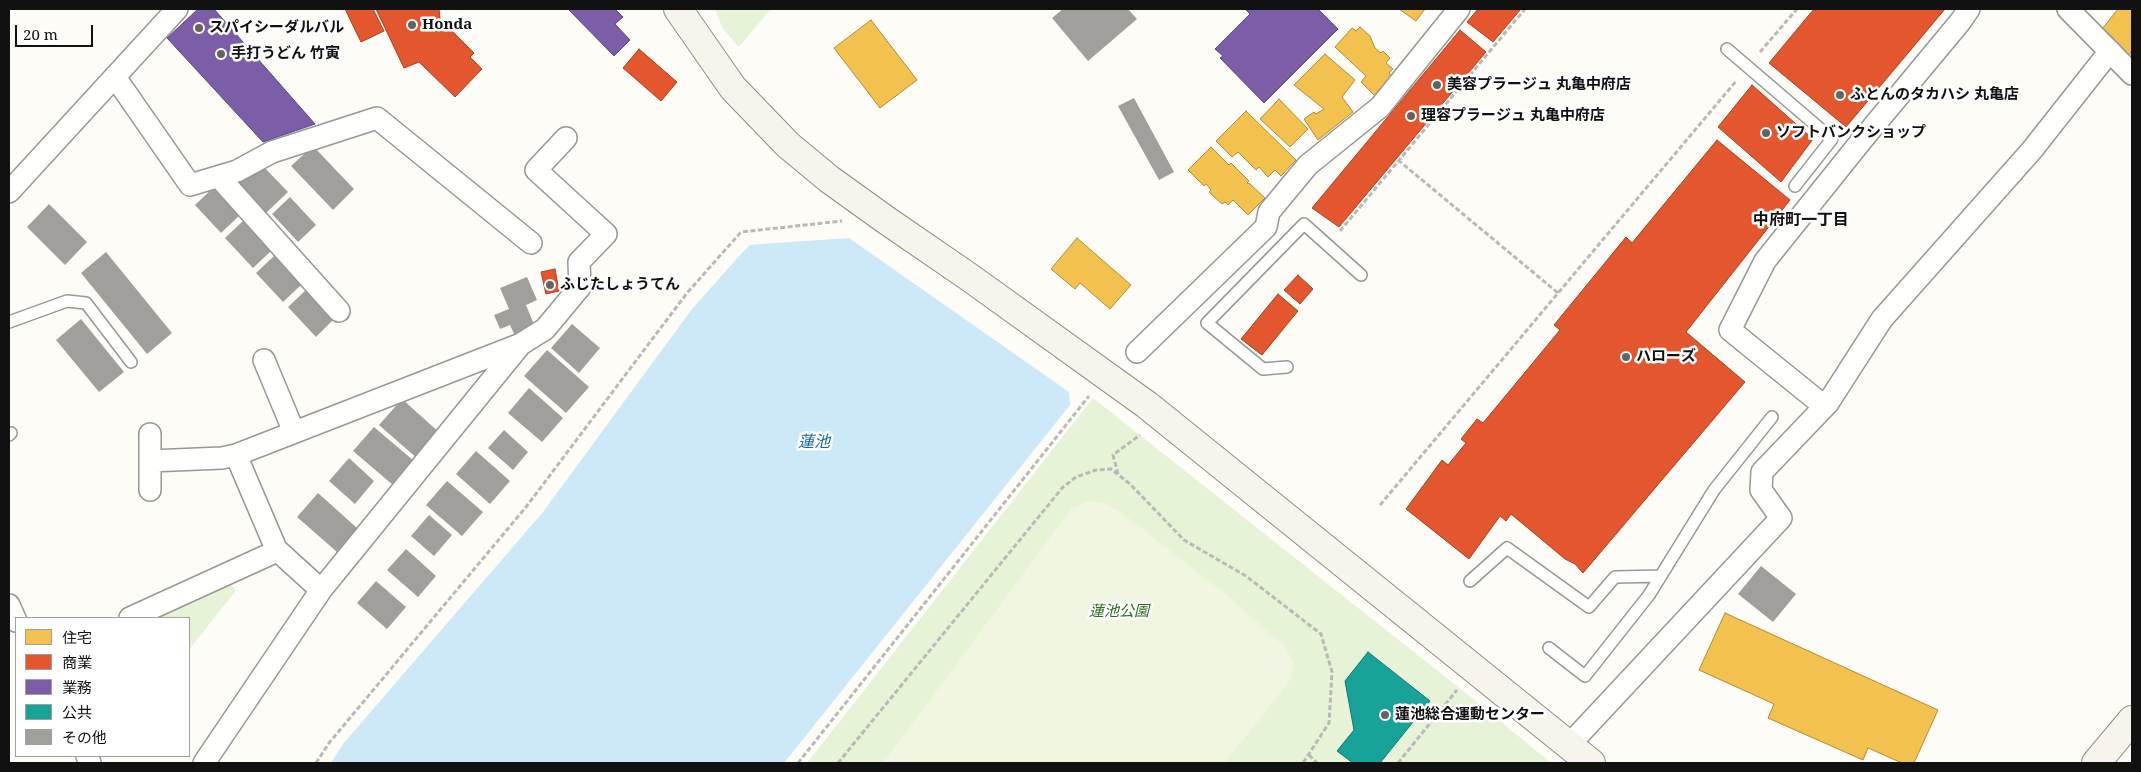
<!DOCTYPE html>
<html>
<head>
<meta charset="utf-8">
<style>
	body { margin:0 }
	#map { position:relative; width:2141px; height:772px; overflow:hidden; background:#fdfcf7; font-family:"Noto Serif","Noto Sans JP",serif }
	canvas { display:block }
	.frame { position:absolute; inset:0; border:10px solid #111; pointer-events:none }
	.legend { position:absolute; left:15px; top:617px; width:175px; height:140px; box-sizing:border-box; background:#fff; border:1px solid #a0a0a0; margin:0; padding:6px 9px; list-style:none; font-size:15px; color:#111 }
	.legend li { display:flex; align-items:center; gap:10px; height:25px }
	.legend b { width:25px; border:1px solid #a0a0a0 }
	.scale { position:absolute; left:15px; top:25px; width:78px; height:22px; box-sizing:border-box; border:2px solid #111; border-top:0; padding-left:6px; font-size:15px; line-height:18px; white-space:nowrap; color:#111; -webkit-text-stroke:4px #fff; paint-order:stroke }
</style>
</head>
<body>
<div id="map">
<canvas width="2141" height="772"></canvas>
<div class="frame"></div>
<ul class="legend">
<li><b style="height:14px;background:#f2c14e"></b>住宅</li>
<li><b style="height:14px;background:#e4572e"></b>商業</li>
<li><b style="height:14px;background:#7b5ea7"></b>業務</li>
<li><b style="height:14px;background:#17a398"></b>公共</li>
<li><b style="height:14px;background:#a19f9c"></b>その他</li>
</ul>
<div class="scale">20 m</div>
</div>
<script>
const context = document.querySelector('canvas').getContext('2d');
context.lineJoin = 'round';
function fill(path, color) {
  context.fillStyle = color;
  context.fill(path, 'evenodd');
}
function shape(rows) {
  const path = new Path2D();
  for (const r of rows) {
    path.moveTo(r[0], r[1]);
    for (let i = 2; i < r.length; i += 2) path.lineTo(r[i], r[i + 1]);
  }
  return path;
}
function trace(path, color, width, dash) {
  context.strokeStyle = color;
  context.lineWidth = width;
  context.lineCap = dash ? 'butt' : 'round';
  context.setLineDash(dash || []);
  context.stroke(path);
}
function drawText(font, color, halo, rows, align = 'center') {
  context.font = font + ' "Noto Serif","Noto Sans JP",serif';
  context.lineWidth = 5;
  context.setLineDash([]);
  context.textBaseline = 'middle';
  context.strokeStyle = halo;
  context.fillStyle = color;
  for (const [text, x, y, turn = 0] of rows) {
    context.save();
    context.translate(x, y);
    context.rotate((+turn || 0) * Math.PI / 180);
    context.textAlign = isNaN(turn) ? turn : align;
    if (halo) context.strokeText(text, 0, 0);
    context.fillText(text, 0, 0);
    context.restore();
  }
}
fill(shape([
	[715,9,771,9,739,47,723,29],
	[1093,398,1477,702,1551,763,807,763],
	[229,583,236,590,189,650,189,618,150,618]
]), '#e7f3d7');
fill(shape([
	[1087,502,1102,502,1121,512,1233,600,1285,647,1294,663,1291,679,1225,763,883,763,1071,509]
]), '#f0f6e1');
fill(shape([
	[849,238,1069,392,1070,405,784,763,331,763,343,744,543,512,692,309,741,254,750,245,761,244]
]), '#cde8f7');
const homes = shape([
	[1399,9,1425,9,1416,21,1399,9],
	[2118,9,2132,9,2132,50,2128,58,2098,34,2118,9],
	[871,20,917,80,880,108,834,48,871,20],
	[1360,27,1370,36,1375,48,1381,53,1383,51,1390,58,1386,63,1393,69,1389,73,1393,78,1376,97,1361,82,1366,76,1335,47,1352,28,1356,31,1360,27],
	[1325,54,1355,80,1342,97,1353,112,1318,140,1304,119,1314,112,1316,114,1324,109,1294,85,1325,54],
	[1279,99,1308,129,1290,147,1260,119,1279,99],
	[1246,111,1296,160,1281,176,1275,170,1268,177,1259,167,1256,170,1238,152,1232,157,1216,141,1246,111],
	[1211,147,1229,165,1231,163,1249,181,1247,183,1250,184,1265,198,1248,215,1233,200,1228,205,1225,202,1222,204,1209,192,1211,190,1206,184,1204,186,1188,170,1211,147],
	[1077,238,1131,285,1110,309,1080,283,1075,289,1051,269,1077,238],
	[1725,613,1938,710,1914,763,1902,763,1868,748,1863,760,1768,718,1774,704,1699,670,1725,613]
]);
fill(homes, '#f2c14e');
trace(homes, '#ae8c3c', 1);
const shops = shape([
	[345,9,373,9,384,31,361,42,345,9],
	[376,9,439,9,440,19,474,53,470,57,482,69,455,97,419,62,404,68,376,9],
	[1478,9,1521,9,1493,42,1467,22,1478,9],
	[1814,9,1945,9,1846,127,1769,63,1814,9],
	[1460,30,1486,52,1339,227,1312,208,1460,30],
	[639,49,677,82,661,101,623,68,639,49],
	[1752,85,1813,139,1781,182,1718,127,1752,85],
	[1717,140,1790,200,1686,332,1745,382,1583,573,1575,564,1565,559,1511,514,1506,521,1500,516,1469,559,1406,509,1442,460,1448,465,1466,443,1461,439,1477,419,1483,423,1560,330,1554,325,1626,237,1632,243,1717,140],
	[555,269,559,291,546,294,541,272,555,269],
	[1298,275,1313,289,1300,304,1284,290,1298,275],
	[1278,294,1298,311,1262,355,1241,339,1278,294]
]);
fill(shops, '#e4572e');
trace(shops, '#a54225', 1);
const offices = shape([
	[198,9,214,9,315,124,263,142,167,38,198,9],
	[568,9,615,9,623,17,615,24,630,40,614,56,568,9],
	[1245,9,1318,9,1338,29,1264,103,1220,58,1223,56,1215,49,1250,14,1245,9]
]);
fill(offices, '#7b5ea7');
trace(offices, '#5b477a', 1);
const public = shape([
	[1368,652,1430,701,1380,763,1353,763,1337,751,1354,730,1345,681,1368,652]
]);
fill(public, '#17a398');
trace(public, '#157770', 1);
fill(shape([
	[1063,9,1128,9,1137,19,1088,61,1052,18],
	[1134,98,1174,172,1159,180,1118,106],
	[313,146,354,189,333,210,291,166],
	[260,163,288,192,266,213,239,183],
	[214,187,240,215,221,233,195,205],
	[290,197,316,225,298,242,272,214],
	[49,204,87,242,65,265,27,227],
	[243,221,271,251,253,268,225,238],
	[106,252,172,333,147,354,81,273],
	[274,256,301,285,283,302,256,273],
	[527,277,537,300,526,305,535,327,515,336,510,325,500,329,494,315,509,309,500,288],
	[307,289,335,318,316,337,288,307],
	[81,319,124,372,99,392,56,340],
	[572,324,600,348,579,373,551,348],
	[547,350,589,387,566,413,524,376],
	[529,388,563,418,542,442,508,413],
	[402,399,441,434,418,459,379,425],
	[374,427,414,461,393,485,353,451],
	[504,430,528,452,513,470,488,448],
	[476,451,510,481,490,504,456,474],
	[349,458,374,481,355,504,329,481],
	[447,481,483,512,462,536,426,505],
	[318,493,357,528,337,552,297,517],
	[429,515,452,535,434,556,411,536],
	[406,549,436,576,418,597,387,570],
	[1761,566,1796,594,1773,622,1738,594],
	[376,581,406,607,387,629,357,603]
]), '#a19f9c');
const lane = shape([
	[1727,49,1832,139,1795,186],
	[9,322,67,301,86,303,131,362],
	[1287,367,1263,369,1207,323,1304,224,1361,275],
	[9,435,11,433],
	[1470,581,1507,548,1589,607,1615,577,1661,576],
	[1549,648,1585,676,1649,595,1714,490,1772,417]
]);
const street = shape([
	[2068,9,2132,74],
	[115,77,190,185,237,171,272,152,377,118,531,243],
	[219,177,339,311],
	[9,192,177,9],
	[521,344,545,329,580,287,579,262,606,234,536,170,566,138],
	[1137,352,1266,227,1269,212,1308,165,1380,107,1459,9],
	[264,360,294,432],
	[1824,406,1730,330,1765,261,1862,140,1960,22,1969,9],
	[150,434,150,490],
	[150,461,222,458,236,455],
	[277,550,321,590],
	[9,605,16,621],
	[130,618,277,551,236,455,521,344,321,590,204,763],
	[1569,745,1781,518,1761,490,1762,472,1828,403,1882,319,2032,150,2110,51],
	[87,756,90,763]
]);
const secondary = shape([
	[678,9,733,88,788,145,829,179,886,220,969,277,1147,405,1591,763],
	[2096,763,2132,720]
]);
trace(lane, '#979795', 14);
trace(street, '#979795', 24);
trace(secondary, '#8e8d8b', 30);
trace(shape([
	[1760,52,1797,9],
	[1398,160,1558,293],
	[1340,231,1525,9],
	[1118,474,1113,455,1140,435],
	[1380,505,1737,80],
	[1309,755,1317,763],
	[316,763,329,743,526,507,687,293,741,232,842,221],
	[798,763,1089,396],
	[838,763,1063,487,1076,477,1096,470,1111,469,1130,484,1184,540,1246,576,1321,634,1332,672,1329,723,1303,763],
	[1398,763,1457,690]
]), '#b9b9b8', 3, [5, 2.5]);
trace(lane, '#fffffe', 11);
trace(street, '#fffffe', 21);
trace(secondary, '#f6f4eb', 28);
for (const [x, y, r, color] of [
	[412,25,5,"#646362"],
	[199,28,5,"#646362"],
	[221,54,5,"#646362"],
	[1437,85,5,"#646362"],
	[1840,95,5,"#646362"],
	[1411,116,5,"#646362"],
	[1766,133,5,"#646362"],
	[550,285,5,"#646362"],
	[1626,357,5,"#646362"],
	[1385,715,5,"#646362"]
]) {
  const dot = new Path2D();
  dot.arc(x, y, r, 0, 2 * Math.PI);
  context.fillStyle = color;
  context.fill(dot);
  trace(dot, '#fff', 2);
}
drawText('bold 15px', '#111', '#fff', [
	["Honda",422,25],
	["スパイシーダルバル",209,28],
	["手打うどん 竹寅",231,54],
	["美容プラージュ 丸亀中府店",1447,85],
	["ふとんのタカハシ 丸亀店",1850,95],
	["理容プラージュ 丸亀中府店",1421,116],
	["ソフトバンクショップ",1776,133],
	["ふじたしょうてん",560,285],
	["ハローズ",1636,357],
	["蓮池総合運動センター",1395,715]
], 'left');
drawText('italic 15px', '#2f6b1f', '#fff', [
	["蓮池公園",1119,612]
]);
drawText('bold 16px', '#111', '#fff', [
	["中府町一丁目",1801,220]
]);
drawText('italic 16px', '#1768a6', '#fff', [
	["蓮池",814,442]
]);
</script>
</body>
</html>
